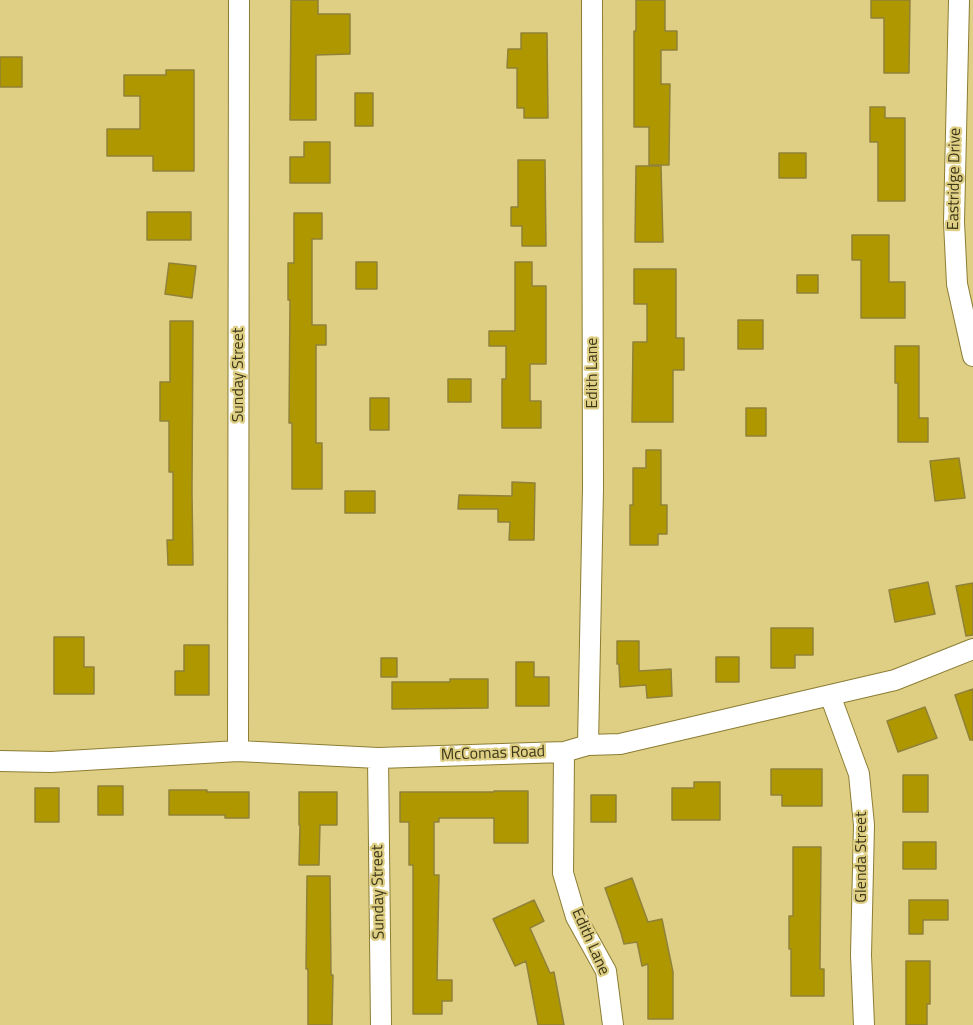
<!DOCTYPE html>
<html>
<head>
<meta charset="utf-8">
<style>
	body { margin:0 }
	canvas { display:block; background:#decf85 }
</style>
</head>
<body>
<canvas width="973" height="1025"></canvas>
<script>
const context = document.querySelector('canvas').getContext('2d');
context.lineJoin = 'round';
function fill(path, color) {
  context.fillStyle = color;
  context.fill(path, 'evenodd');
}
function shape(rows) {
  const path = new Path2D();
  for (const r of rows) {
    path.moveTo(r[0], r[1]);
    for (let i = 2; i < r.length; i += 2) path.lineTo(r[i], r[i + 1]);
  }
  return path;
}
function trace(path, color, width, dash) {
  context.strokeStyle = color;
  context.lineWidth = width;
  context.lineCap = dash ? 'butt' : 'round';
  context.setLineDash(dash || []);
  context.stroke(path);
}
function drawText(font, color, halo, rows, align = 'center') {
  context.font = font + ' "Titillium Web",sans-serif';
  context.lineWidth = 4.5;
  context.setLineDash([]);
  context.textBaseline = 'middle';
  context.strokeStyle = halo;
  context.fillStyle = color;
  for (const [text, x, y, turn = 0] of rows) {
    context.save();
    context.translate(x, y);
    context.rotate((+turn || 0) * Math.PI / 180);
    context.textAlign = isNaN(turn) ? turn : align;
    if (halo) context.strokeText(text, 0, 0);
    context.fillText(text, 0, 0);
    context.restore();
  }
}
const building = shape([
	[291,0,318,0,318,14,350,14,350,54,316,55,316,120,290,120,291,0],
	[636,0,665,0,665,31,677,31,677,50,661,50,661,84,670,84,669,165,649,165,649,127,634,127,634,31,636,31,636,0],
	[871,0,910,0,909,73,884,73,884,18,871,18,871,0],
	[521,33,547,33,548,118,524,118,524,108,517,108,517,68,507,68,508,49,521,49,521,33],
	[0,57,22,57,22,87,0,87,0,57],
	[166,70,194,70,194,171,153,171,153,156,107,156,107,129,140,129,140,96,124,96,124,75,166,75,166,70],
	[355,93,373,93,373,126,355,126,355,93],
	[870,107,885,107,885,118,905,118,905,201,878,201,878,142,870,142,870,107],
	[304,142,330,142,330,183,290,183,290,157,304,157,304,142],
	[779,153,806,153,806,178,779,178,779,153],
	[518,160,545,160,546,246,522,246,522,226,511,226,511,207,518,207,518,160],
	[636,166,661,166,663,242,635,242,636,166],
	[147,212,191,212,191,240,147,240,147,212],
	[294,213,322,213,322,239,312,239,312,325,326,325,326,345,316,345,316,443,322,443,322,489,292,489,292,423,289,423,290,300,288,300,288,263,294,263,294,213],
	[852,235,889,235,889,282,905,282,905,318,861,318,861,260,852,260,852,235],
	[356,262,377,262,377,289,356,289,356,262],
	[515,262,532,262,532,286,546,286,546,364,530,364,530,401,541,401,541,428,502,428,502,379,506,379,506,346,489,346,489,331,515,331,515,262],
	[169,263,196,266,192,298,165,294,169,263],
	[634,269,676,269,676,338,684,338,684,370,673,370,673,422,632,422,633,342,647,342,647,304,634,304,634,269],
	[797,275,818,275,818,293,797,293,797,275],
	[738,320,763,320,763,349,738,349,738,320],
	[170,321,193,321,192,492,193,565,168,565,167,540,173,540,173,472,169,472,169,421,160,421,160,382,170,382,170,321],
	[895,346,919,346,919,418,928,418,928,442,898,442,898,383,895,383,895,346],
	[448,379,471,379,471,402,448,402,448,379],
	[370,398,389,398,389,430,370,430,370,398],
	[746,408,766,408,766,436,746,436,746,408],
	[646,450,661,450,661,505,667,505,667,534,658,534,658,545,630,545,630,505,633,505,633,468,646,468,646,450],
	[959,458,965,498,935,501,930,461,959,458],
	[512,482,535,483,534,540,509,540,510,522,498,522,498,509,458,509,459,495,512,496,512,482],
	[345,491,375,491,375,513,345,513,345,491],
	[928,582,935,614,895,622,889,590,928,582],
	[973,583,973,635,966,636,956,586,973,583],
	[771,628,813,628,813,655,795,655,795,668,771,668,771,628],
	[54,637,84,637,84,667,94,667,94,694,54,694,54,637],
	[617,641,639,641,639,671,671,669,672,696,647,698,646,685,620,687,619,664,617,664,617,641],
	[184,645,209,645,209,695,175,695,175,671,184,671,184,645],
	[716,657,739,657,739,682,716,682,716,657],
	[381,658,397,658,397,677,381,677,381,658],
	[516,662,534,662,534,677,549,677,549,706,516,706,516,662],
	[450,679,488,679,488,708,392,709,392,682,450,682,450,679],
	[973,689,973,740,970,740,955,695,973,689],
	[925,707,937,738,898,752,887,721,925,707],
	[771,769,822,769,822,806,782,806,782,795,771,795,771,769],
	[903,775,928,775,928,812,903,812,903,775],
	[694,782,720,782,720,820,672,820,672,788,694,788,694,782],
	[98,786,123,786,123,815,98,815,98,786],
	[35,788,59,788,59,822,35,822,35,788],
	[169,790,207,790,207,792,249,792,249,818,225,818,225,815,169,815,169,790],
	[494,791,528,791,528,843,494,843,494,818,439,818,439,822,434,822,434,875,439,875,437,980,452,980,452,1001,442,1001,442,1014,413,1014,413,865,409,865,409,822,400,822,400,792,494,792,494,791],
	[299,792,337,792,337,825,320,825,319,865,299,865,300,825,299,825,299,792],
	[591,795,616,795,616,822,591,822,591,795],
	[903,842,936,842,936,869,903,869,903,842],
	[793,847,821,847,820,969,824,969,824,996,791,996,791,949,789,949,789,916,793,916,793,847],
	[307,876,330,876,331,975,333,975,332,1025,308,1025,308,969,306,969,307,876],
	[632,878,648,922,662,919,673,972,673,1019,648,1019,648,964,642,966,637,942,624,944,621,933,605,888,632,878],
	[534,900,544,921,530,928,550,973,554,972,564,1025,538,1025,526,961,515,966,493,919,534,900],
	[909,900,948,900,948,920,923,920,923,934,909,934,909,900],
	[906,961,930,961,930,1004,927,1004,927,1025,906,1025,906,961]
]);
fill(building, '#af9700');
trace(building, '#918239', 1.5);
const minor = shape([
	[959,0,954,222,957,284,973,356],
	[830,695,859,774,864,825,861,955,864,1025],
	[588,745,593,488,592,0],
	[238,751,239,0],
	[564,752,563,873,576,917,606,971,613,1025],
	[378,758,381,1025],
	[0,761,51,762,238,751,378,758,564,752,588,745,620,744,895,680,973,649]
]);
trace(minor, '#8c7d34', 22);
trace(minor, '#fff', 20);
drawText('16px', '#3d3718', '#decf85', [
	["Eastridge Drive",955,179,-89],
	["Edith Lane",593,373,-90],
	["Sunday Street",239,375,-90],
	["McComas Road",493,754,-2],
	["Glenda Street",862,857,-90],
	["Sunday Street",379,892,-91],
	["Edith Lane",590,942,66]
]);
</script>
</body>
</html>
